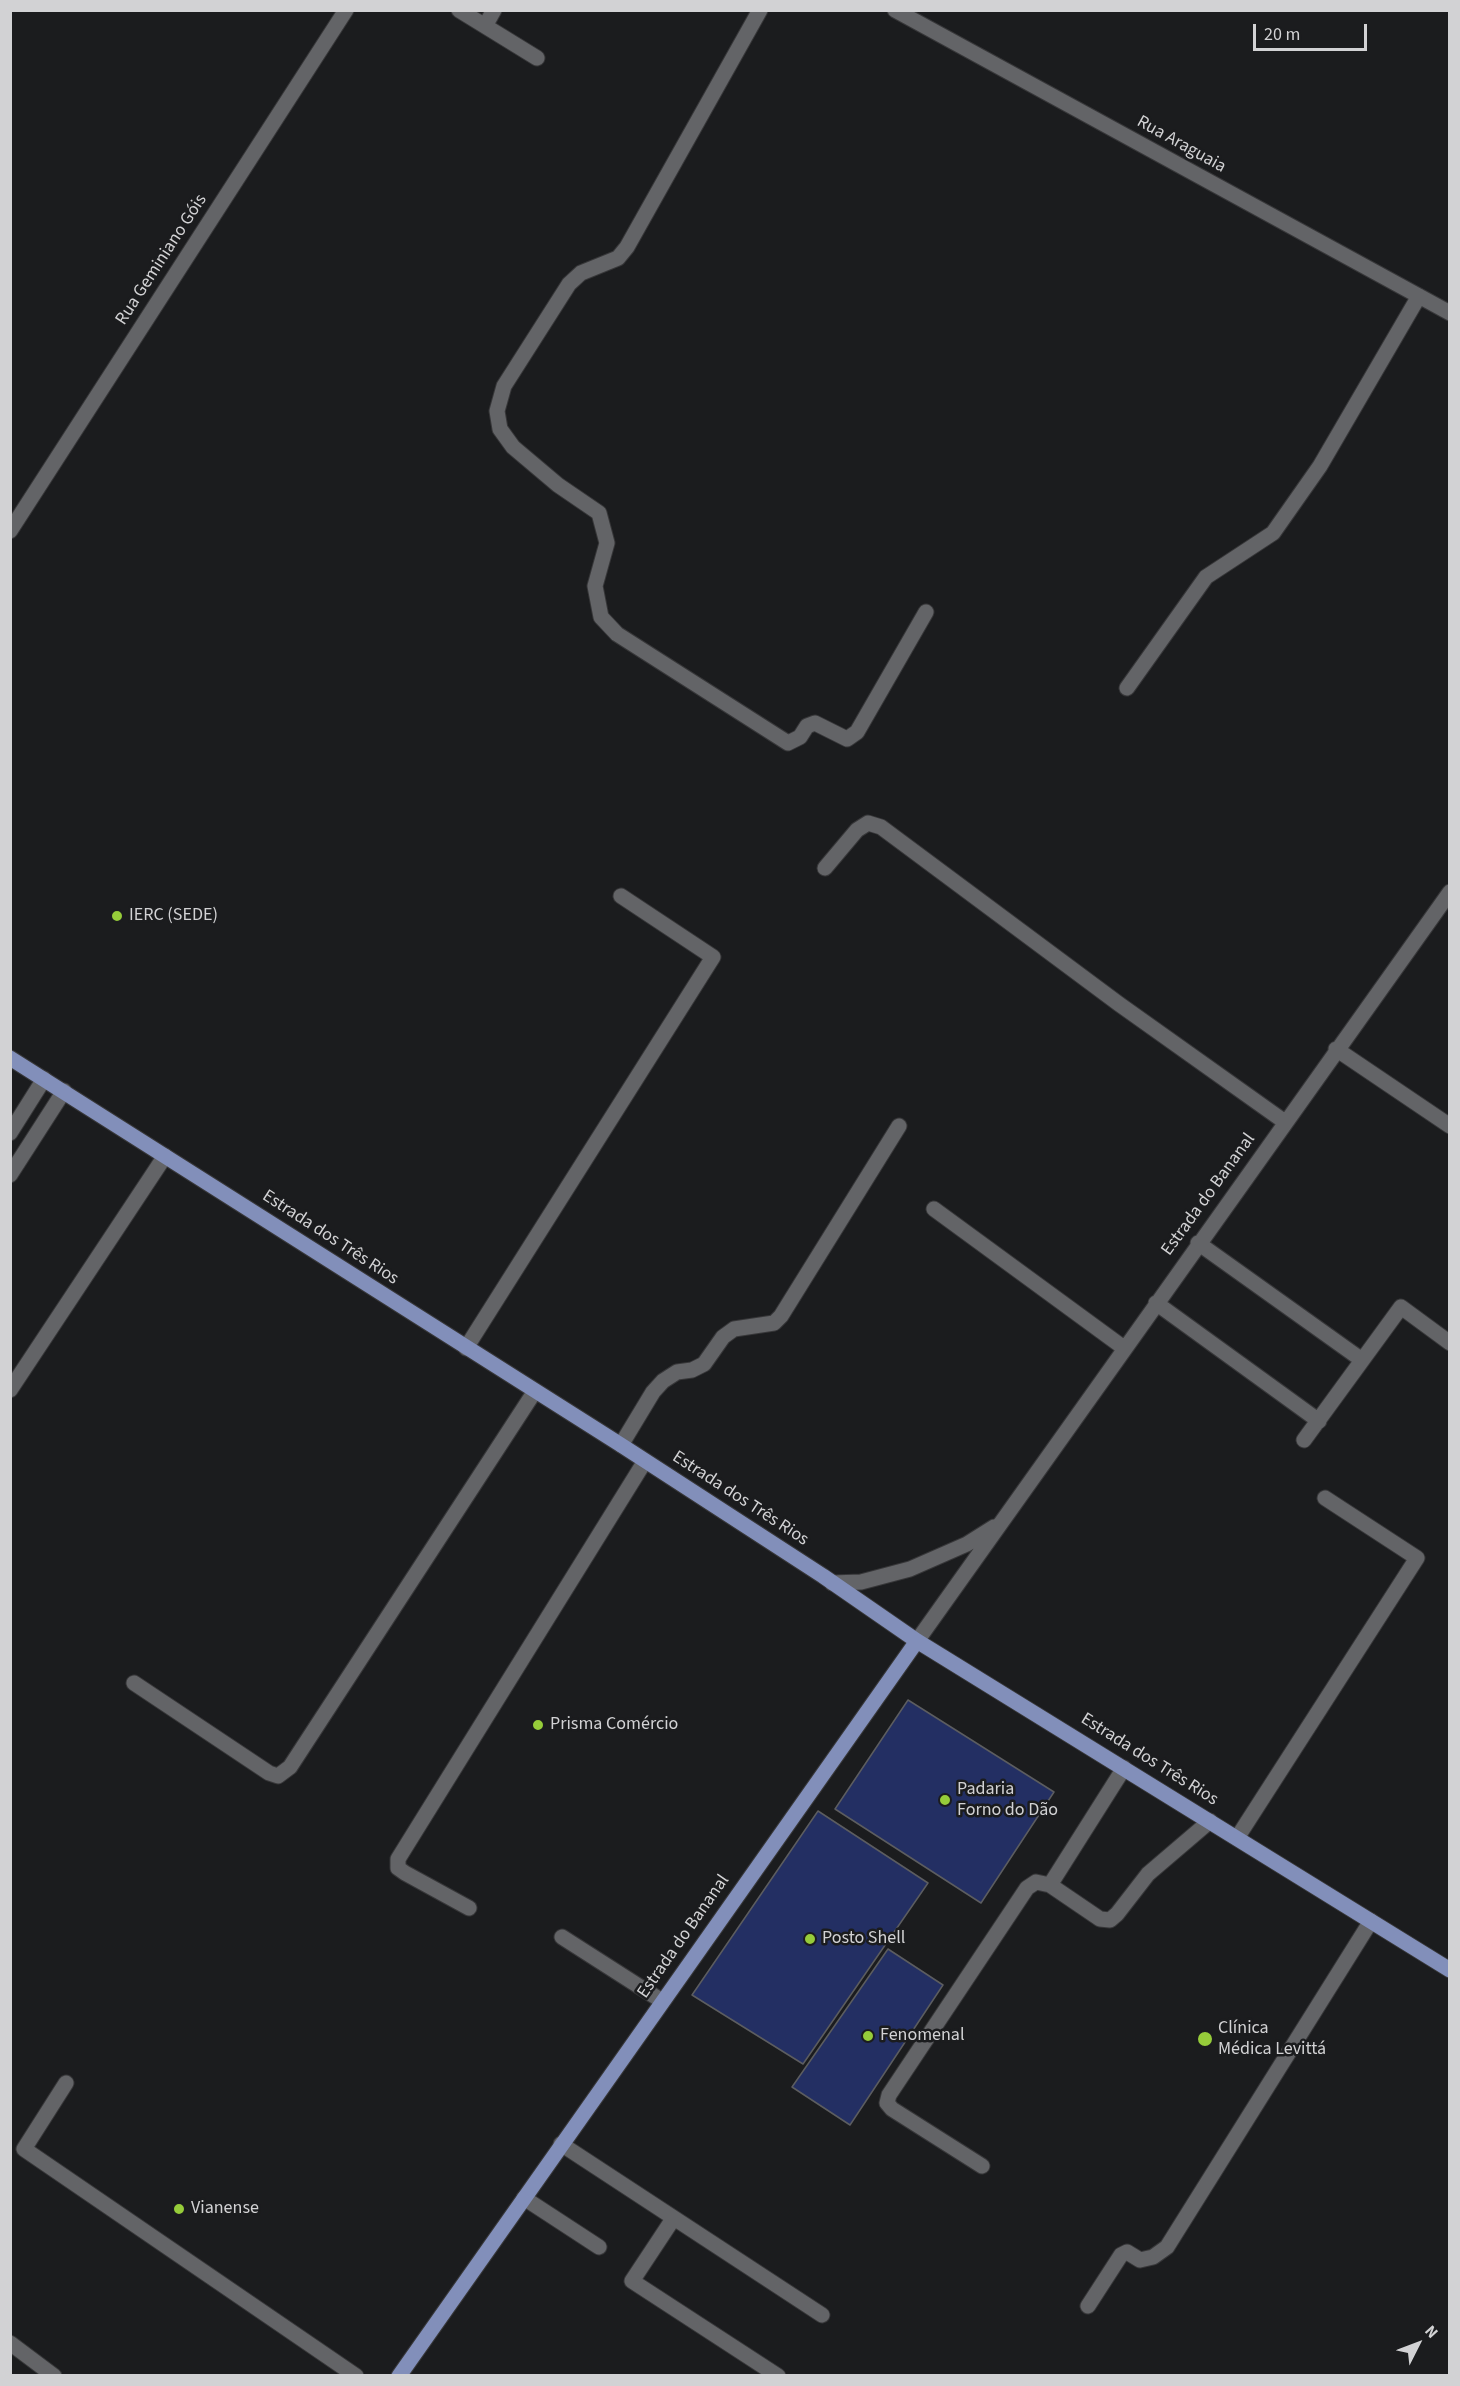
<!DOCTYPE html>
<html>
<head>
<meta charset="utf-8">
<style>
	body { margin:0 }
	#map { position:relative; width:1460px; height:2386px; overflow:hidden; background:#1b1c1e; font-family:"Source Sans 3",sans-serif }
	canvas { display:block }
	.frame { position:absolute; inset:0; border:12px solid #d2d2d4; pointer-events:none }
	.north { position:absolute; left:1388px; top:2314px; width:60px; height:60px; -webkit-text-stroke:4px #1b1c1e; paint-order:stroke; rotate:48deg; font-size:16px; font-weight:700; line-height:24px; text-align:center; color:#d2d2d4 }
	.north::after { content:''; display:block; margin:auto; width:21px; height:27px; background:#d2d2d4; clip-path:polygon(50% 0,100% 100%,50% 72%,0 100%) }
	.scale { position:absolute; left:1253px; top:24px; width:114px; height:27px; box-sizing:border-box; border:3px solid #d2d2d4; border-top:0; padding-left:8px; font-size:18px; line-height:21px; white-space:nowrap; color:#d2d2d4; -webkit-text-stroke:4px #1b1c1e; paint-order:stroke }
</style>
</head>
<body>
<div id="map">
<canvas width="1460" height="2386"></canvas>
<div class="frame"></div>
<div class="north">N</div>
<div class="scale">20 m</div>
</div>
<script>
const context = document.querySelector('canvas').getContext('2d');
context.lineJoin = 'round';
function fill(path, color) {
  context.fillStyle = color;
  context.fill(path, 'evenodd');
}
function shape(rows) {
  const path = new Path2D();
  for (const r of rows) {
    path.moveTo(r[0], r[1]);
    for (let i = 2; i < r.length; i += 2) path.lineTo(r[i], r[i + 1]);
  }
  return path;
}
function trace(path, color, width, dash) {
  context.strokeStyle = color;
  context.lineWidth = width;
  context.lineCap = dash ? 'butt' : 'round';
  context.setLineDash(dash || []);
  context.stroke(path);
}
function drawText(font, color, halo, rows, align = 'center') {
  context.font = font + ' "Source Sans 3",sans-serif';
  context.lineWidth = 5;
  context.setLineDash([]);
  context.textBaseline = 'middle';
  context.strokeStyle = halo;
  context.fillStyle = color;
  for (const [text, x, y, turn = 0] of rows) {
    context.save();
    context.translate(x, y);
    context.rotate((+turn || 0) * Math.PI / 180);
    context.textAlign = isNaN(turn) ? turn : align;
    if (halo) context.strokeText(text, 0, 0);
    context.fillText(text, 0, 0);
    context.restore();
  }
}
const building = shape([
	[908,1700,1054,1792,981,1903,835,1809,908,1700],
	[818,1811,928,1883,803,2064,692,1995,818,1811],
	[888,1949,943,1985,850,2125,792,2087,888,1949]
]);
fill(building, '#232f63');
trace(building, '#5c5d60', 1.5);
const minor = shape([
	[459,10,537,58],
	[760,10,627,247,618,258,581,273,569,284,504,386,497,411,500,429,513,447,558,485,599,513,607,543,595,586,601,617,617,634,788,743,800,737,807,726,815,723,847,739,857,732,926,612],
	[895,10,1450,313],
	[485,26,494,10],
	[10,531,346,10],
	[1127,688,1206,577,1273,533,1320,466,1419,296],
	[825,868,857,830,868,823,881,827,1119,1004,1285,1122],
	[1336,1049,1450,1126],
	[10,1133,44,1079],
	[10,1175,64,1091],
	[934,1209,1124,1348],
	[1198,1243,1362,1360],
	[1156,1303,1319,1421],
	[466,1348,713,957,621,896],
	[10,1390,165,1156],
	[1304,1440,1401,1307,1450,1343],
	[621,1445,653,1392,663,1381,677,1372,692,1370,704,1364,723,1337,734,1329,774,1323,781,1316,899,1126],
	[832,1583,861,1582,910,1569,967,1544,994,1527],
	[917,1641,1450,892],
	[134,1683,269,1773,278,1776,290,1767,535,1391],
	[1237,1838,1417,1558,1325,1498],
	[1050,1885,1124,1768],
	[469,1908,405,1873,398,1868,398,1859,645,1461],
	[562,1937,662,2001],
	[66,2083,24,2149,356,2376],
	[561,2144,822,2315],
	[982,2166,892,2109,887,2103,889,2095,1027,1888,1036,1882,1050,1885,1100,1919,1110,1920,1117,1914,1148,1874,1210,1821],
	[524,2198,599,2247],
	[673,2219,632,2281,778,2376],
	[1088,2306,1121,2255,1127,2252,1140,2260,1153,2257,1167,2247,1371,1921],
	[10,2343,54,2376]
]);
const major = shape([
	[10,1058,621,1445,823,1576,917,1641,1450,1970],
	[399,2376,917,1641]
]);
trace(minor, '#373739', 17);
trace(major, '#373739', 17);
trace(minor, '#636467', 15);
trace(major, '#828fba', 15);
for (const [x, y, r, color] of [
	[117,916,6,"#96cc3a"],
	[538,1725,6,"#96cc3a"],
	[945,1800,6,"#96cc3a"],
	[810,1939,6,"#96cc3a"],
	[868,2036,6,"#96cc3a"],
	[1205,2039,8,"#96cc3a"],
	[179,2209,6,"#96cc3a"]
]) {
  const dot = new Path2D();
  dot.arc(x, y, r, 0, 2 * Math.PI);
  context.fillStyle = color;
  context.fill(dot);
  trace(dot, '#1b1c1e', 2);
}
drawText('18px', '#d2d2d4', '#1b1c1e', [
	["Rua Araguaia",1181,145,29],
	["Rua Geminiano Góis",162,260,-57],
	["Estrada do Bananal",1209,1195,-54],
	["Estrada dos Três Rios",330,1238,33],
	["Estrada dos Três Rios",740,1499,33],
	["Estrada dos Três Rios",1149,1760,32],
	["Estrada do Bananal",684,1937,-55]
]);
drawText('18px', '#d2d2d4', '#1b1c1e', [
	["IERC (SEDE)",129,916],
	["Prisma Comércio",550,1725],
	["Padaria",957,1790],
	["Forno do Dão",957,1811],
	["Posto Shell",822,1939],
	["Clínica",1218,2029],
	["Médica Levittá",1218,2050],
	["Fenomenal",880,2036],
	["Vianense",191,2209]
], 'left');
</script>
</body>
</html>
